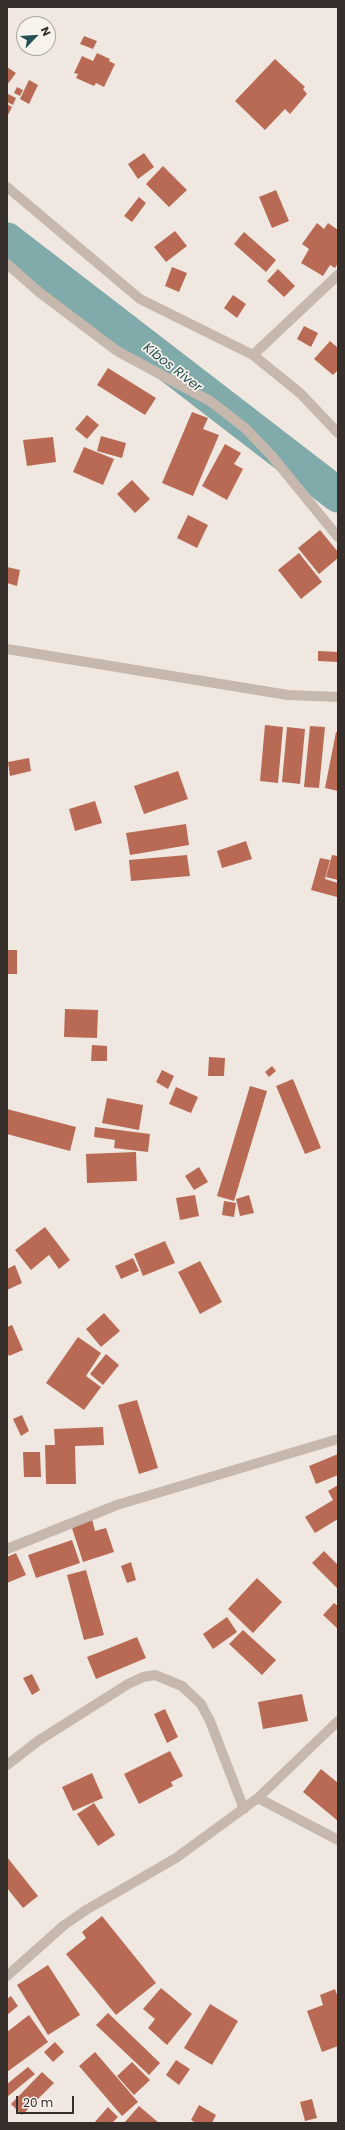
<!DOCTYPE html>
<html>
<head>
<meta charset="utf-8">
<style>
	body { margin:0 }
	#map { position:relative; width:345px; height:2130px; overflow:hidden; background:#f0e8e0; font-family:Poppins,sans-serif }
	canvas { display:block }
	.frame { position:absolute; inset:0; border:8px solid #362e2a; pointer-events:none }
	.north { position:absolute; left:16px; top:16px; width:40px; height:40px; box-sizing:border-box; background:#f8f2ec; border:1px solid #aaa49e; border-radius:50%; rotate:65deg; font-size:11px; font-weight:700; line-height:16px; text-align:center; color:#362e2a }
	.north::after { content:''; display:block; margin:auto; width:14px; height:18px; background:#245254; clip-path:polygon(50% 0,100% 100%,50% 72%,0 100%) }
	.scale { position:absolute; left:16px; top:2096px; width:58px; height:18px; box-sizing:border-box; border:2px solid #362e2a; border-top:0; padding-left:5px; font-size:12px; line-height:14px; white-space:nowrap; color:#362e2a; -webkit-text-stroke:3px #f8f2ec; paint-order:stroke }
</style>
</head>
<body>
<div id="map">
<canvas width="345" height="2130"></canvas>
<div class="frame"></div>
<div class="north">N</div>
<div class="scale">20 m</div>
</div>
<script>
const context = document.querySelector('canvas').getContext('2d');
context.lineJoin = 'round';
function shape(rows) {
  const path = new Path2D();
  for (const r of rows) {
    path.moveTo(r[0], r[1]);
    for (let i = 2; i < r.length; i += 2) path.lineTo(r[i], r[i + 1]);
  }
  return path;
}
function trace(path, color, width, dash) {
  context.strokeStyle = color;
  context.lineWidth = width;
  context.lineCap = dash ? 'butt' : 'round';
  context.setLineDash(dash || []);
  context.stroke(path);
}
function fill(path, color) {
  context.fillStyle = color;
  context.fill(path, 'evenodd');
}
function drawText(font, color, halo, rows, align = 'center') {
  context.font = font + ' Poppins,sans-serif';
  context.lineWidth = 3.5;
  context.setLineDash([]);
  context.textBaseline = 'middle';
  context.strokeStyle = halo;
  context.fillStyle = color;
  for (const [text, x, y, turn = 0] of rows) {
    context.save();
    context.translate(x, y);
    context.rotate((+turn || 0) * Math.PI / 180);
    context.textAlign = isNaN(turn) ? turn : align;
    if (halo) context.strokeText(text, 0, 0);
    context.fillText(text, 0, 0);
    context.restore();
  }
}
trace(shape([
	[7,240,338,495]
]), '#81aaaa', 35);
fill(shape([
	[84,36,97,41,93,49,80,44],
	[97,53,110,59,109,61,115,64,104,87,96,83,94,86,76,78,78,74,74,73,82,56,93,61],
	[275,59,305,87,303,89,307,94,290,114,285,109,265,130,235,101],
	[7,67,16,73,7,85],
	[29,80,38,85,29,104,20,99],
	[17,87,23,90,20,96,14,93],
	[8,94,16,98,13,105,7,102],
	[7,104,12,107,7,117],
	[144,153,154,167,138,179,128,164],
	[163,166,187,190,169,207,146,184],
	[276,190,289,221,272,228,259,197],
	[139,197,146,203,132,222,124,216],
	[317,223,324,229,328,223,338,230,338,263,335,268,330,265,323,276,301,263,309,249,302,244],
	[175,231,187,246,166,262,154,247],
	[244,232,276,260,266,272,234,244],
	[172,267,187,273,179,292,165,286],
	[278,269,295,286,284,297,267,281],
	[233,295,246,304,237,318,224,308],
	[304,326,318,333,311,347,297,339],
	[330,341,338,348,338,370,333,375,314,359],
	[108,368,156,398,145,415,97,385],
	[192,412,208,418,203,429,219,435,193,496,162,483],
	[87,415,99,425,87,439,75,429],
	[101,436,126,443,122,458,97,451],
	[53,437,56,462,27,466,23,440],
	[225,444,241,453,234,464,243,469,227,500,202,486],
	[84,447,114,459,103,485,73,472],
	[132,480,150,499,135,513,117,494],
	[188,515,208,525,197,548,177,538],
	[320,530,338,552,338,558,319,574,298,548],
	[299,553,322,582,301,599,278,570],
	[7,567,20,570,17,586,7,583],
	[318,651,338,652,338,662,318,661],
	[265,725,283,727,278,783,260,781],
	[310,726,325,727,319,788,304,787],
	[287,727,305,729,300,784,282,782],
	[336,732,338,733,338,791,325,788],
	[29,758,31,771,10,776,8,762],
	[178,771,188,799,144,814,134,786],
	[95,801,102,823,75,831,69,809],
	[186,824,189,845,130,855,126,833],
	[246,841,252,859,222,868,217,851],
	[187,855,190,876,131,881,129,860],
	[332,855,338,856,338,880,326,877],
	[320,858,330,860,325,879,338,883,337,897,311,890],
	[7,950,17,950,17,974,7,974],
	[65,1009,98,1010,97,1038,64,1037],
	[92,1045,107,1046,107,1061,91,1061],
	[209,1057,225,1058,224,1076,208,1076],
	[272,1066,276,1071,269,1077,265,1072],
	[162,1070,174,1076,168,1089,156,1082],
	[293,1079,321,1148,305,1154,276,1086],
	[250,1086,267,1091,234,1201,217,1196],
	[176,1087,198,1097,191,1113,169,1104],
	[107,1098,143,1105,139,1130,102,1123],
	[7,1109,76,1127,70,1151,7,1134],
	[95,1127,150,1134,148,1152,114,1148,115,1140,94,1137],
	[136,1152,137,1181,87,1183,86,1154],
	[199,1167,208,1182,194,1190,185,1176],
	[195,1195,199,1216,180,1220,176,1198],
	[249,1195,254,1213,240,1216,236,1199],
	[224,1201,236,1203,234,1217,222,1215],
	[45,1227,70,1260,59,1269,49,1255,31,1270,15,1250],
	[165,1241,175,1263,143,1276,134,1254],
	[133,1258,139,1271,121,1279,115,1266],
	[200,1261,222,1302,200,1314,178,1272],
	[15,1265,22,1283,7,1290,7,1269],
	[104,1313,120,1331,101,1347,86,1329],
	[12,1325,23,1350,9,1356,7,1352,7,1327],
	[78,1337,101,1353,86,1376,101,1387,84,1410,46,1383],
	[106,1354,119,1365,103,1385,90,1374],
	[137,1400,158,1468,139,1474,118,1405],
	[22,1415,29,1431,21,1436,13,1419],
	[103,1427,104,1445,75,1446,76,1484,46,1484,45,1445,55,1445,54,1429],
	[23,1452,40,1452,41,1477,24,1477],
	[338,1454,338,1475,316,1484,309,1466],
	[338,1485,338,1519,315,1533,305,1517,333,1500,328,1491],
	[92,1519,95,1531,106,1528,114,1552,83,1562,71,1525],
	[72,1540,80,1563,36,1578,28,1555],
	[324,1551,338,1565,338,1589,312,1563],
	[16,1553,26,1575,7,1583,7,1557],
	[131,1562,136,1580,127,1583,121,1566],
	[86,1570,104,1635,84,1640,67,1575],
	[257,1578,282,1602,253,1633,228,1609],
	[334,1603,338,1606,338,1629,323,1615],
	[227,1617,237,1632,213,1649,203,1634],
	[243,1630,276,1660,262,1675,229,1644],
	[137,1637,146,1658,96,1679,87,1657],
	[32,1674,40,1690,32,1695,23,1678],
	[302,1694,308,1721,263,1729,258,1702],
	[165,1709,178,1737,167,1743,154,1714],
	[170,1751,183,1776,171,1782,173,1786,139,1804,124,1774],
	[321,1769,338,1783,338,1821,303,1792],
	[92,1773,103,1798,73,1811,62,1787],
	[94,1803,115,1835,98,1846,77,1814],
	[7,1857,38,1896,23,1908,7,1888],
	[102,1916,156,1983,116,2015,66,1954,86,1938,82,1932],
	[48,1965,80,2015,48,2035,17,1985],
	[161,1988,192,2014,167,2045,148,2028,155,2019,143,2009],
	[335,1989,338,1998,338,2046,322,2052,307,2011,323,2005,320,1995],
	[11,1996,18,2006,7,2015,7,1999],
	[210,2004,238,2021,212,2065,184,2048],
	[108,2013,160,2063,149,2075,96,2025],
	[29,2015,48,2042,7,2072,7,2032],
	[55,2042,64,2052,53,2062,44,2052],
	[95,2052,138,2102,122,2116,79,2066],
	[176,2060,190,2069,179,2085,166,2075],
	[132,2062,150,2080,134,2095,117,2076],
	[28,2067,35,2074,7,2097,7,2084],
	[42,2072,54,2083,22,2115,11,2104],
	[312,2099,317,2118,305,2121,300,2102],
	[199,2105,216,2115,212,2123,196,2123,191,2120],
	[139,2106,159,2123,124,2123],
	[108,2107,118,2117,112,2123,94,2123]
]), '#b96a55');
trace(shape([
	[7,187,140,299,253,355,300,393,338,433],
	[7,264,39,292,117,351,210,401,245,428,271,455,338,537],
	[253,355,338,275],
	[7,649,288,695,338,697],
	[7,1549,117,1505,338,1439],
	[7,1765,38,1741,128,1684,143,1677,155,1675,182,1686,201,1704,210,1721,244,1809],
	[258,1798,338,1840],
	[7,1976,63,1926,86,1910,176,1858,258,1798,338,1721]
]), '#c7b8ad', 10);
drawText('italic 13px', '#245254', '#f8f2ec', [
	["Kibos River",172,368,38]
]);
</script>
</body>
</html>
